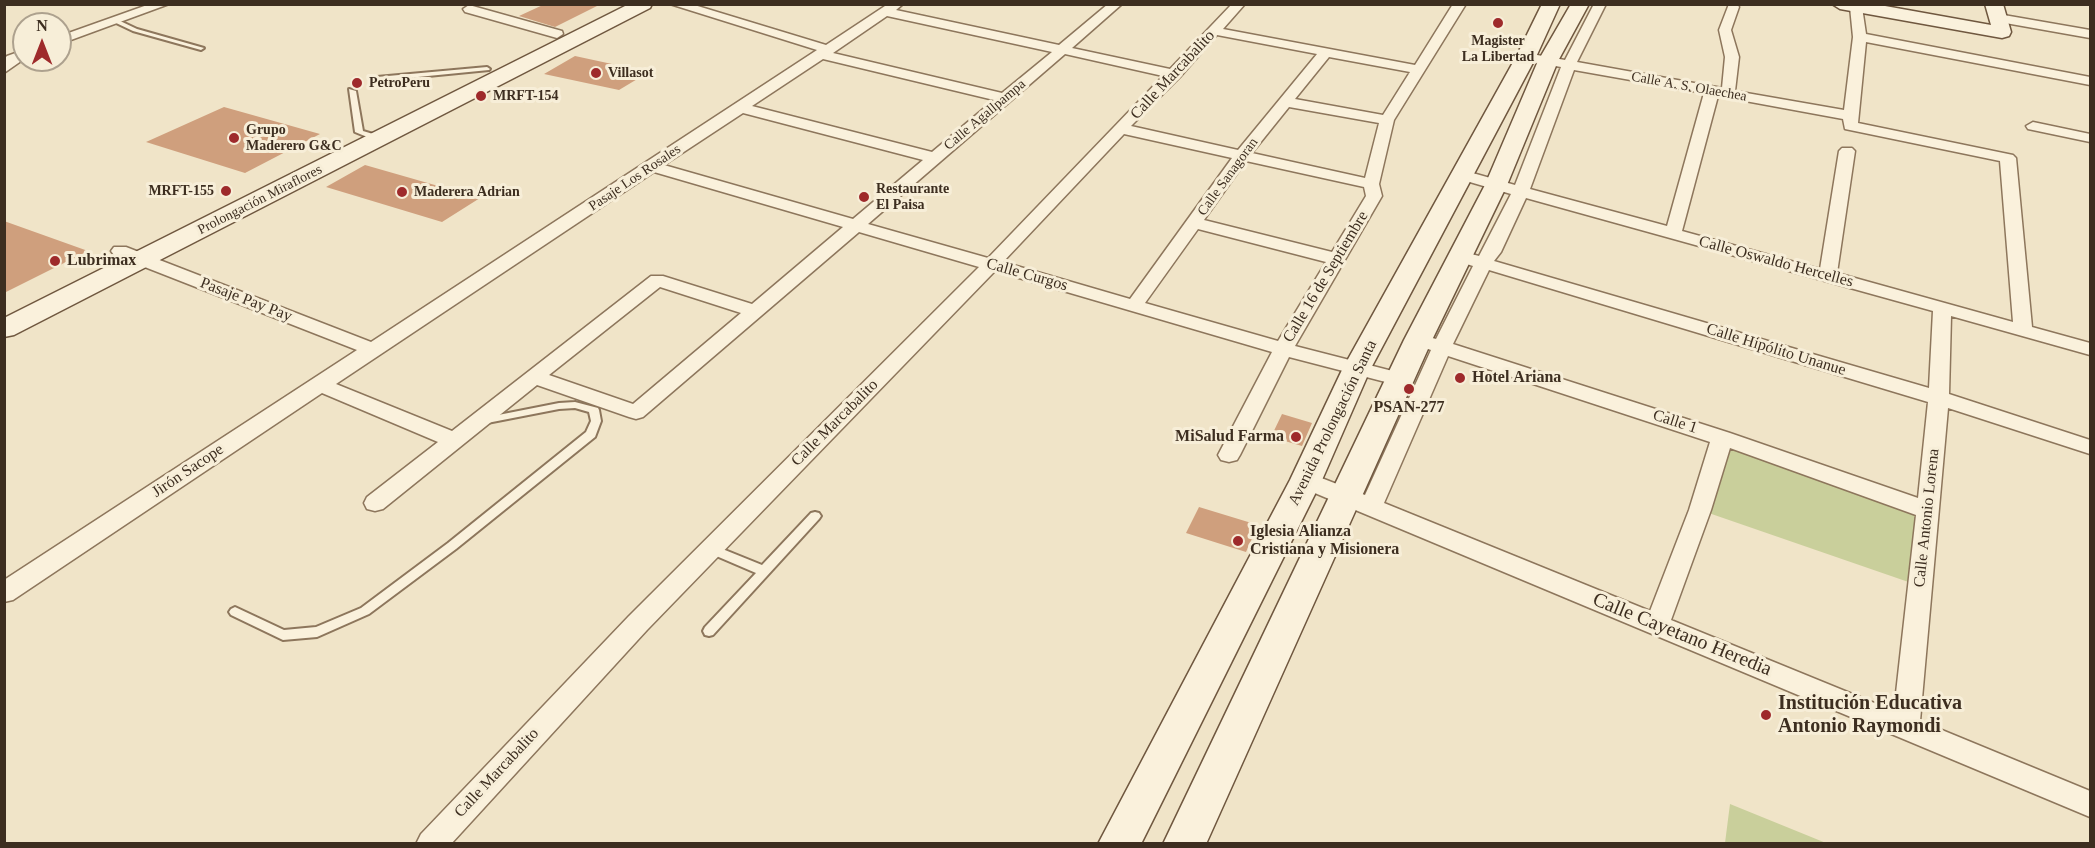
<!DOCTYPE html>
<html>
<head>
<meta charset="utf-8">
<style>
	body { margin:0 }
	#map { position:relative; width:2095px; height:848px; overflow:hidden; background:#f0e4c8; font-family:"Times New Roman",serif }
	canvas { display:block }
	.frame { position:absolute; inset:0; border:6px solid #3d2e20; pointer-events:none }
	.north { position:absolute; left:12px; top:12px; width:60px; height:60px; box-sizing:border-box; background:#f7eed8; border:2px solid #ada18e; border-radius:50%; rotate:0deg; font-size:16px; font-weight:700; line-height:24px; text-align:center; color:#3d2e20 }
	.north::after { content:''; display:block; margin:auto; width:21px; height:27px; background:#9e2a2b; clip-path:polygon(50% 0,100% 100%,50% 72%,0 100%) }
</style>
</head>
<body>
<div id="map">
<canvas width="2095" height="848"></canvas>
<div class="frame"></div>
<div class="north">N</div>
</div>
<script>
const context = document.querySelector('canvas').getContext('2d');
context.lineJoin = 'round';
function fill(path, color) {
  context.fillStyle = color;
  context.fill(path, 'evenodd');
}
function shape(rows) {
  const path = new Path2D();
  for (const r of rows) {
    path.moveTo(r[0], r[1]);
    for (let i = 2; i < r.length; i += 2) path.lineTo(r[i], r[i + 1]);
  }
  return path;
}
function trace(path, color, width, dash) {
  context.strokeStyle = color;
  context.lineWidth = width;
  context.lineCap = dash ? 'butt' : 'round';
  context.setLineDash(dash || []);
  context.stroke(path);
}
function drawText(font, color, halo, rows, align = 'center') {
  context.font = font + ' "Times New Roman",serif';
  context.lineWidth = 6;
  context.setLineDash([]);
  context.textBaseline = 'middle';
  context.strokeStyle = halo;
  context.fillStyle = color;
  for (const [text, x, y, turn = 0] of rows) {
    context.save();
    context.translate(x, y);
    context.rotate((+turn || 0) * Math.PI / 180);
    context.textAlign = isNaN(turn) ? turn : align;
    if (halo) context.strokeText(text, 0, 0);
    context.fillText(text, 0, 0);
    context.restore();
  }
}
fill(shape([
	[1722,438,1929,511,1920,586,1700,510],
	[1730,804,1826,843,1725,843]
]), '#c9cf9b');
fill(shape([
	[545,4,601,4,555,27,519,16],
	[575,56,649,72,619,90,544,74],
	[224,107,320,134,245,173,146,142],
	[365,165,480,198,442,222,326,187],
	[4,221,88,251,4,293],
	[1282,414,1312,423,1302,446,1271,437],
	[1199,507,1258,525,1246,552,1186,533]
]), '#cf9f7d');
const lane = shape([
	[114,20,118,20,137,29,204,48,201,50,133,31,114,22,114,20],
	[487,67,490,69,489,70,377,81,374,79,377,77,487,67],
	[349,89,356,91,363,131,383,137,383,141,377,141,355,132,349,89],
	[575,402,598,408,599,410,601,421,595,437,456,549,369,614,317,637,283,640,231,615,229,612,231,609,235,607,284,630,316,627,361,608,448,543,586,432,591,421,589,412,575,408,559,409,482,424,477,421,478,419,559,403,575,402],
	[815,512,819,513,821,516,819,519,713,635,709,636,705,635,703,631,705,627,756,573,707,552,705,549,707,546,715,546,762,565,811,513,815,512]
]);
const street = shape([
	[150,4,169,4,60,44,60,36,150,4],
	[670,4,691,4,826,45,888,4,903,4,896,10,1059,45,1108,4,1122,4,1072,48,1170,69,1232,4,1245,4,1223,29,1415,65,1453,4,1466,4,1394,120,1379,184,1382,196,1295,346,1408,375,1411,380,1408,385,1401,386,1289,357,1240,455,1237,460,1229,462,1221,460,1218,455,1272,352,995,271,647,630,451,844,416,844,421,834,629,616,979,267,859,232,643,417,636,419,629,417,537,385,383,509,375,511,367,509,364,503,367,497,438,442,322,393,13,600,4,602,4,580,357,350,114,255,111,251,114,247,126,247,371,342,817,50,670,4],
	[887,16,1052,52,1002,93,833,53,887,16],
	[1217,35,1317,54,1238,150,1131,126,1180,77,1217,35],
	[1065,54,1163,76,988,258,868,224,1065,54],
	[1329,57,1410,72,1383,115,1295,99,1329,57],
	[823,59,994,100,932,152,752,106,823,59],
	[1289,107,1379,123,1365,178,1252,153,1289,107],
	[743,113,923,160,853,219,664,165,743,113],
	[1124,134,1232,158,1130,299,1003,262,1124,134],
	[1246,161,1364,187,1366,196,1332,252,1204,220,1246,161],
	[654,172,843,227,752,304,663,276,651,276,452,431,336,384,654,172],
	[1198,229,1326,262,1278,341,1145,303,1198,229],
	[660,287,741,313,633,404,549,375,660,287],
	[1594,4,1606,4,1577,62,1722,88,1725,57,1719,30,1729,4,1737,4,1739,7,1731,30,1739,57,1735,91,1844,110,1853,37,1850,7,1852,4,1860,4,1862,7,1866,34,2090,77,2090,85,1866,42,1858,123,2013,155,2016,158,2032,327,2090,343,2090,355,1951,316,1949,394,2090,440,2090,454,1948,408,1920,721,2090,791,2090,817,1298,486,1295,480,1298,474,1306,472,1365,495,1431,350,1422,347,1419,343,1422,339,1429,337,1436,339,1473,266,1454,260,1451,256,1454,252,1460,251,1479,256,1511,194,1456,178,1454,175,1462,170,1515,185,1561,67,1521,60,1519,57,1526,53,1565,60,1594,4],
	[1574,70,1704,93,1667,226,1530,189,1574,70],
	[1718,96,1843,119,1845,129,2000,161,2013,322,1837,273,1855,151,1852,148,1842,148,1839,151,1820,269,1682,231,1718,96],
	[1526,198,1933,311,1929,388,1494,261,1501,252,1526,198],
	[1489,270,1928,402,1918,498,1730,433,1453,344,1489,270],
	[1448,356,1710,442,1689,510,1650,611,1384,503,1448,356],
	[1730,448,1916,515,1894,711,1671,620,1711,510,1730,448],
	[469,5,562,31,563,34,557,38,465,12,463,9,469,5],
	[1998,14,2090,30,2090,38,1994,21,1992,18,1994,15,1998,14],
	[24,50,24,59,4,73,4,59,7,56,24,50],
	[2033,122,2090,134,2090,142,2028,129,2026,126,2033,122]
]);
const secondary = shape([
	[629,4,652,4,650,8,14,335,4,337,4,318,629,4],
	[1542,4,1560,4,1536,57,1370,370,1322,480,1141,844,1098,844,1290,480,1342,370,1516,57,1542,4],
	[1571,4,1589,4,1558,61,1507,185,1432,340,1206,844,1163,844,1404,340,1485,185,1538,61,1571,4],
	[1832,4,1874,4,1991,25,1985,4,2003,4,2011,32,2009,36,2002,38,1840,9,1832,4]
]);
trace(lane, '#8d765c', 4);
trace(street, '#8d765c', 3);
trace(secondary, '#6f573f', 3);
fill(lane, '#faf1dc');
fill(street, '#faf1dc');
fill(secondary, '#faf1dc');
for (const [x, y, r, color] of [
	[1498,23,6,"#9e2a2b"],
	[596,73,6,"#9e2a2b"],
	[357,83,6,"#9e2a2b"],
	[481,96,6,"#9e2a2b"],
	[234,138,6,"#9e2a2b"],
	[226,191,6,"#9e2a2b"],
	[402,192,6,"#9e2a2b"],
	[864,197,6,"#9e2a2b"],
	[55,261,6,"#9e2a2b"],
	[1460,378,6,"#9e2a2b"],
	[1409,389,6,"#9e2a2b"],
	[1296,437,6,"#9e2a2b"],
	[1238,541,6,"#9e2a2b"],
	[1766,715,6,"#9e2a2b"]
]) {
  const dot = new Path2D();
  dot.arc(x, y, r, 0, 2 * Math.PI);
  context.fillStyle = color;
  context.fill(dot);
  trace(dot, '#f7eed8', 2);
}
drawText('bold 14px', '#3d2e20', '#f7eed8', [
	["Magister",1498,41,"center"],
	["La Libertad",1498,57,"center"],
	["Villasot",608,73],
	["PetroPeru",369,83],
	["MRFT-154",493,96],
	["Grupo",246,130],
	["Maderero G&C",246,146],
	["Restaurante",876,189],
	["El Paisa",876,205],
	["MRFT-155",214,191,"right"],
	["Maderera Adrian",414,192]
], 'left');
drawText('14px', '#3d2e20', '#f7eed8', [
	["Calle A. S. Olaechea",1689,87,10],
	["Calle Agallpampa",985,115,-40],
	["Calle Sanagoran",1228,177,-54],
	["Pasaje Los Rosales",635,178,-34],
	["Prolongación Miraflores",260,200,-27]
]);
drawText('16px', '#3d2e20', '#f7eed8', [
	["Calle Marcabalito",1173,75,-47],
	["Calle Oswaldo Hercelles",1776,262,15],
	["Calle Curgos",1027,275,16],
	["Calle 16 de Septiembre",1326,277,-59],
	["Pasaje Pay Pay",246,300,21],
	["Calle Hipólito Unanue",1776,350,17],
	["Calle 1",1675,422,18],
	["Calle Marcabalito",835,423,-45],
	["Avenida Prolongación Santa",1333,423,-64],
	["Jirón Sacope",188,471,-34],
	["Calle Antonio Lorena",1927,518,-84],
	["Calle Marcabalito",497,773,-47]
]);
drawText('bold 16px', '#3d2e20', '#f7eed8', [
	["Lubrimax",67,261],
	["Hotel Ariana",1472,378],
	["PSAN-277",1409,408,"center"],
	["MiSalud Farma",1284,437,"right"],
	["Iglesia Alianza",1250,532],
	["Cristiana y Misionera",1250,550]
], 'left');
drawText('20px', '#3d2e20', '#f7eed8', [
	["Calle Cayetano Heredia",1682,635,22]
]);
drawText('bold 20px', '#3d2e20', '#f7eed8', [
	["Institución Educativa",1778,704],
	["Antonio Raymondi",1778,727]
], 'left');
</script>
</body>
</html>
